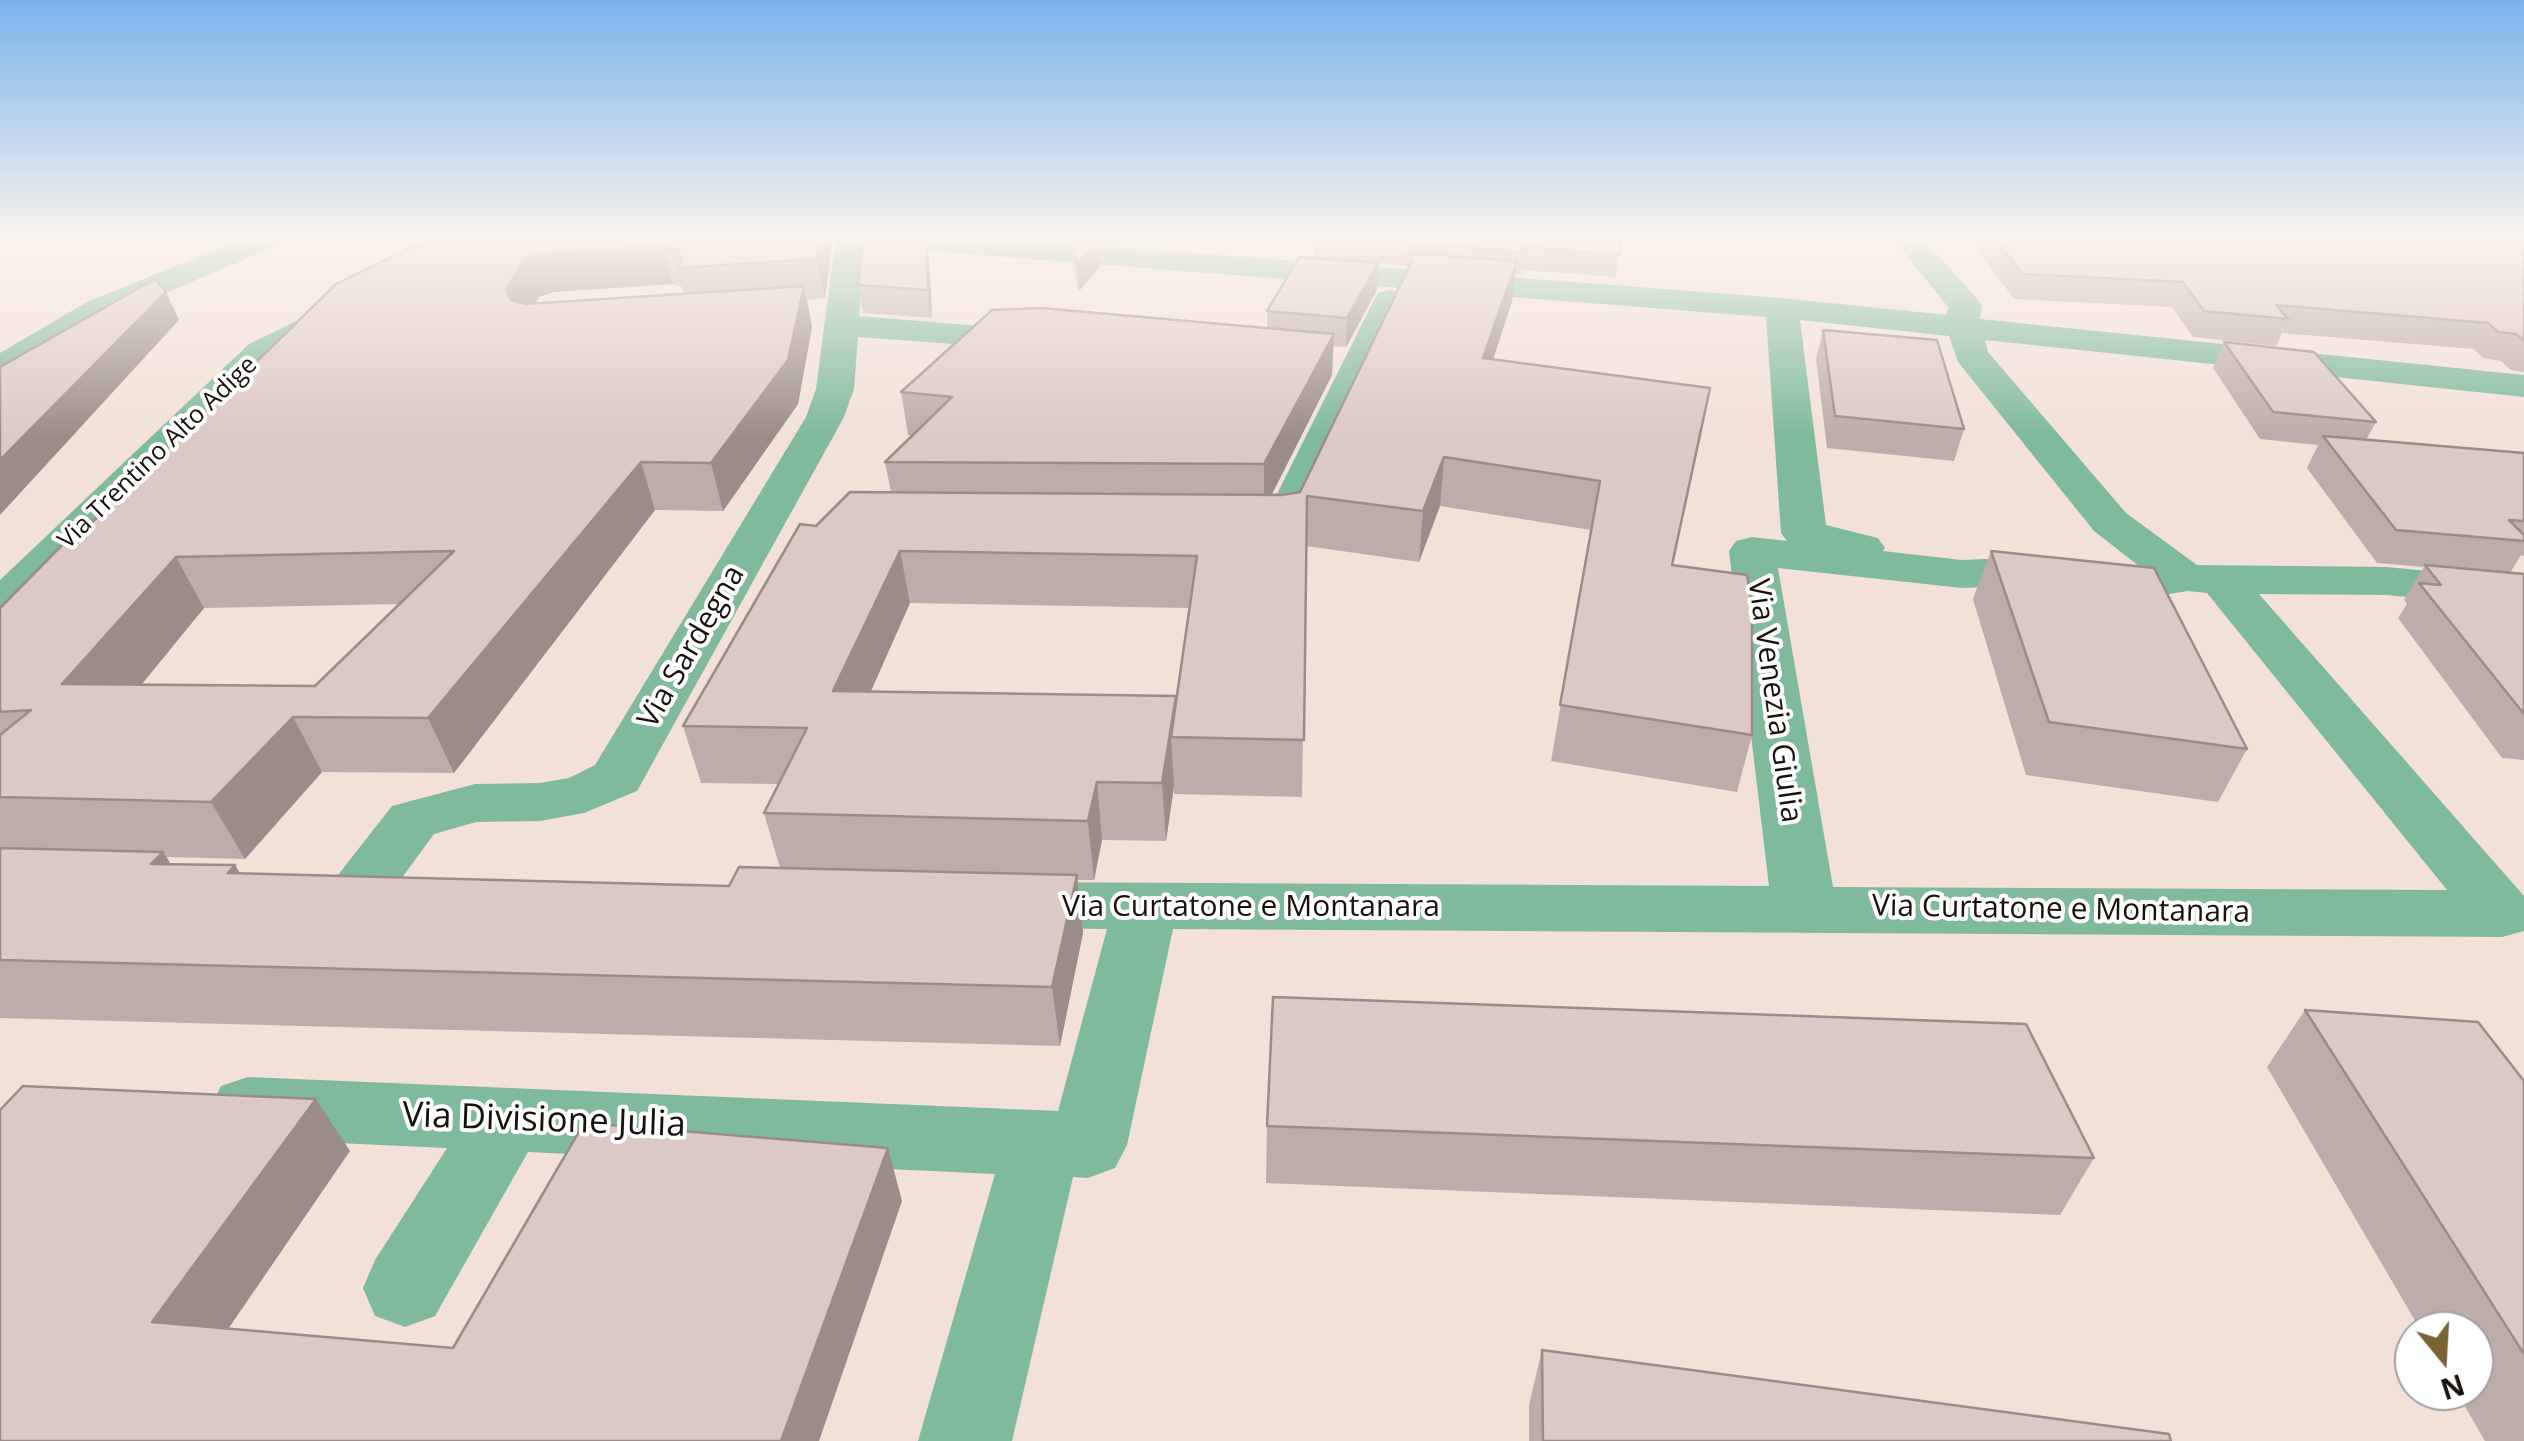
<!DOCTYPE html>
<html>
<head>
<meta charset="utf-8">
<style>
	body { margin:0 }
	#map { position:relative; width:2524px; height:1441px; overflow:hidden; background:#f3e1d8; font-family:"Open Sans",sans-serif }
	canvas { display:block }
	.north { position:absolute; left:2394px; top:1311px; width:100px; height:100px; box-sizing:border-box; background:#fff; border:2px solid #a2a09f; border-radius:50%; rotate:162deg; font-size:28px; font-weight:700; line-height:40px; text-align:center; color:#17110e }
	.north::after { content:''; display:block; margin:auto; width:35px; height:45px; background:#796333; clip-path:polygon(50% 0,100% 100%,50% 72%,0 100%) }
</style>
</head>
<body>
<div id="map">
<canvas width="2524" height="1441"></canvas>
<div class="north">N</div>
</div>
<script>
const context = document.querySelector('canvas').getContext('2d');
context.lineJoin = 'round';
function shape(rows) {
  const path = new Path2D();
  for (const r of rows) {
    path.moveTo(r[0], r[1]);
    for (let i = 2; i < r.length; i += 2) path.lineTo(r[i], r[i + 1]);
  }
  return path;
}
function fill(path, color) {
  context.fillStyle = color;
  context.fill(path, 'evenodd');
}
function trace(path, color, width, dash) {
  context.strokeStyle = color;
  context.lineWidth = width;
  context.lineCap = dash ? 'butt' : 'round';
  context.setLineDash(dash || []);
  context.stroke(path);
}
function drawText(font, color, halo, rows, align = 'center') {
  context.font = font + ' "Open Sans",sans-serif';
  context.lineWidth = 8;
  context.setLineDash([]);
  context.textBaseline = 'middle';
  context.strokeStyle = halo;
  context.fillStyle = color;
  for (const [text, x, y, turn = 0] of rows) {
    context.save();
    context.translate(x, y);
    context.rotate((+turn || 0) * Math.PI / 180);
    context.textAlign = isNaN(turn) ? turn : align;
    if (halo) context.strokeText(text, 0, 0);
    context.fillText(text, 0, 0);
    context.restore();
  }
}
fill(shape([
	[249,236,290,236,286,242,111,316,13,376,0,379,0,353,87,302,249,236],
	[466,236,504,236,500,242,426,280,404,280,399,273,404,266,466,236],
	[836,236,971,236,1782,298,1947,315,1948,307,1891,236,1921,236,1977,299,1982,306,1980,319,2524,375,2524,397,1985,340,1988,352,2126,513,2197,565,2386,567,2524,580,2524,608,2386,595,2259,594,2524,896,2524,931,2502,937,1173,929,1127,1145,1115,1168,1088,1178,1073,1177,1012,1441,918,1441,995,1174,528,1152,435,1316,405,1327,375,1316,363,1288,375,1260,447,1148,248,1139,221,1130,210,1108,221,1086,248,1077,1058,1111,1107,929,1008,928,985,921,976,905,985,889,1008,882,1769,886,1729,551,1736,541,1752,537,1787,541,1781,533,1766,317,865,246,859,316,981,326,1038,325,1050,328,1055,335,1050,342,1038,345,981,346,858,337,854,389,844,417,637,791,584,813,540,821,476,822,434,834,382,905,359,911,336,905,327,889,392,806,475,784,540,783,569,778,595,765,806,417,816,389,836,236],
	[1800,320,1949,336,1958,362,2094,531,2144,570,2125,573,2007,558,1962,560,1883,551,1885,548,1878,538,1826,525,1800,320],
	[1778,568,1962,588,2007,586,2125,601,2188,591,2207,593,2447,890,1833,887,1778,568],
	[1390,290,1402,293,1406,300,1304,528,1298,538,1282,541,1229,537,1223,527,1229,517,1267,514,1374,300,1378,293,1390,290],
	[338,301,350,304,355,311,350,318,275,360,17,617,0,622,0,580,249,344,338,301]
]), '#7eba9b');
fill(shape([
	[549,236,833,236,825,298,807,300,812,327,798,404,723,511,655,510,454,773,322,772,245,859,166,857,171,864,235,865,240,874,729,886,780,868,764,813,779,784,701,783,683,726,816,526,891,492,885,462,912,436,908,435,901,392,1267,328,1267,311,1313,258,1314,236,1621,236,1616,277,1522,270,1521,274,1515,274,1512,301,1493,360,1672,565,1752,735,1737,792,1551,761,1591,530,1440,506,1419,562,1306,546,1302,797,1174,794,1174,786,1166,841,1102,840,1094,880,1078,880,1083,933,1060,1046,0,1018,0,608,79,535],
	[1378,263,1408,266,1407,271,1300,492,1272,494,1332,375,1333,346,1346,347,1377,290],
	[673,284,682,287,684,294,535,304,539,297,554,292],
	[910,603,1189,608,1176,701,871,691],
	[400,604,315,686,141,685,204,608],
	[1066,236,1127,236,1121,244,1097,242,1099,268,1079,291,1073,266,1071,240,1067,240],
	[1967,236,2524,236,2524,372,2511,370,2501,361,2483,358,2474,349,2282,333,2276,346,2193,337,2172,307,2014,299],
	[929,255,932,318,863,313,858,285],
	[1823,330,1964,429,1954,461,1827,448,1816,359],
	[2224,342,2376,422,2366,440,2524,453,2524,556,2521,555,2510,573,2524,574,2524,760,2502,758,2398,618,2407,604,2404,600,2424,567,2377,563,2307,468,2318,445,2260,439,2213,368],
	[1991,551,2247,749,2218,802,2026,775,1973,599],
	[2305,1010,2524,1081,2524,1441,2485,1441,2456,1391,2474,1391,2474,1331,2421,1331,2267,1067],
	[1267,1126,2094,1158,2060,1215,1266,1183],
	[1542,1350,2171,1441,1529,1441,1529,1405]
]), '#bdaca9');
fill(shape([
	[821,236,833,236,825,298,817,259],
	[926,236,929,255,932,318,928,290],
	[1097,242,1099,268,1079,291,1077,263],
	[663,246,673,284,554,292,539,297,520,330,506,290,526,258,542,254],
	[1517,261,1512,301,1479,403,1483,358],
	[1378,263,1377,290,1346,347,1347,318],
	[804,286,812,327,798,404,723,511,711,463],
	[166,292,179,320,0,515,0,460],
	[1334,334,1332,375,1264,510,1264,464],
	[1444,457,1440,506,1419,562,1423,511],
	[641,462,655,510,454,773,428,718],
	[900,551,910,603,846,747,833,691],
	[176,557,204,608,97,739,62,684],
	[1176,696,1171,737,1174,786,1166,841,1162,783],
	[293,717,322,772,245,859,211,802],
	[1097,782,1102,840,1094,880,1088,821],
	[163,852,200,909,151,864],
	[235,865,270,923,228,873],
	[1077,875,1083,933,1060,1046,1052,987],
	[316,1099,350,1151,198,1373,152,1322],
	[888,1148,902,1201,819,1441,781,1441]
]), '#9a8c89');
const building = shape([
	[549,236,821,236,817,259,677,268,682,261,678,251,663,246,542,254,526,258,506,290,511,300,526,304,804,286,788,360,711,463,641,462,428,718,293,717,211,802,0,797,0,735,31,710,0,712,0,608,72,535,79,535,336,284,418,244,549,236],
	[454,551,315,686,62,684,176,557,454,551],
	[863,236,926,236,928,290,858,285,863,236],
	[1314,236,1621,236,1619,255,1525,247,1523,252,1314,236],
	[1993,236,2391,236,2510,244,2522,241,2524,238,2524,341,2516,334,2498,332,2488,323,2276,305,2288,319,2204,311,2183,282,2022,274,1993,236],
	[1071,240,1097,242,1077,263,1071,240],
	[1408,253,1517,261,1483,358,1710,388,1672,565,1747,575,1752,605,1752,735,1560,705,1600,481,1444,457,1423,511,1307,496,1304,740,1171,737,1197,556,900,551,833,691,1176,696,1162,783,1097,782,1088,821,764,813,807,728,683,726,800,524,816,526,850,492,1282,495,1300,492,1412,261,1408,253],
	[1299,257,1378,263,1347,318,1267,311,1299,257],
	[155,279,166,292,0,460,0,367,155,279],
	[1041,308,1334,334,1264,464,885,462,952,397,901,392,992,310,1041,308],
	[1823,330,1937,340,1964,429,1835,416,1823,330],
	[2224,342,2314,352,2376,422,2273,412,2224,342],
	[2323,436,2524,453,2524,521,2509,520,2524,535,2524,541,2396,530,2323,436],
	[1991,551,2154,568,2247,749,2049,722,1991,551],
	[2425,565,2524,574,2524,714,2419,583,2441,585,2425,565],
	[0,848,163,852,151,864,235,865,228,873,729,886,739,867,1077,875,1052,987,0,960,0,848],
	[1273,997,2026,1024,2094,1158,1267,1126,1273,997],
	[2305,1010,2478,1022,2524,1081,2524,1354,2305,1010],
	[23,1086,316,1099,152,1322,453,1348,584,1123,888,1148,781,1441,0,1441,0,1110,23,1086],
	[1542,1350,2169,1434,2171,1441,1543,1441,1542,1350]
]);
fill(building, '#dcc8c4');
trace(building, '#9a8c89', 2.5);
const sky = context.createLinearGradient(0, 0, 0, 438);
sky.addColorStop(0, '#79b3ec');
sky.addColorStop(0.54, '#faf2ed');
sky.addColorStop(1, '#faf2ed00');
context.fillStyle = sky;
context.fillRect(0, 0, 2524, 438);
drawText('25px', '#17110e', '#fff', [
	["Via Trentino Alto Adige",158,453,-44]
]);
drawText('30px', '#17110e', '#fff', [
	["Via Sardegna",692,647,-60],
	["Via Venezia Giulia",1774,701,82],
	["Via Curtatone e Montanara",1251,907],
	["Via Curtatone e Montanara",2061,910,1]
]);
drawText('35px', '#17110e', '#fff', [
	["Via Divisione Julia",544,1121,2]
]);
</script>
</body>
</html>
